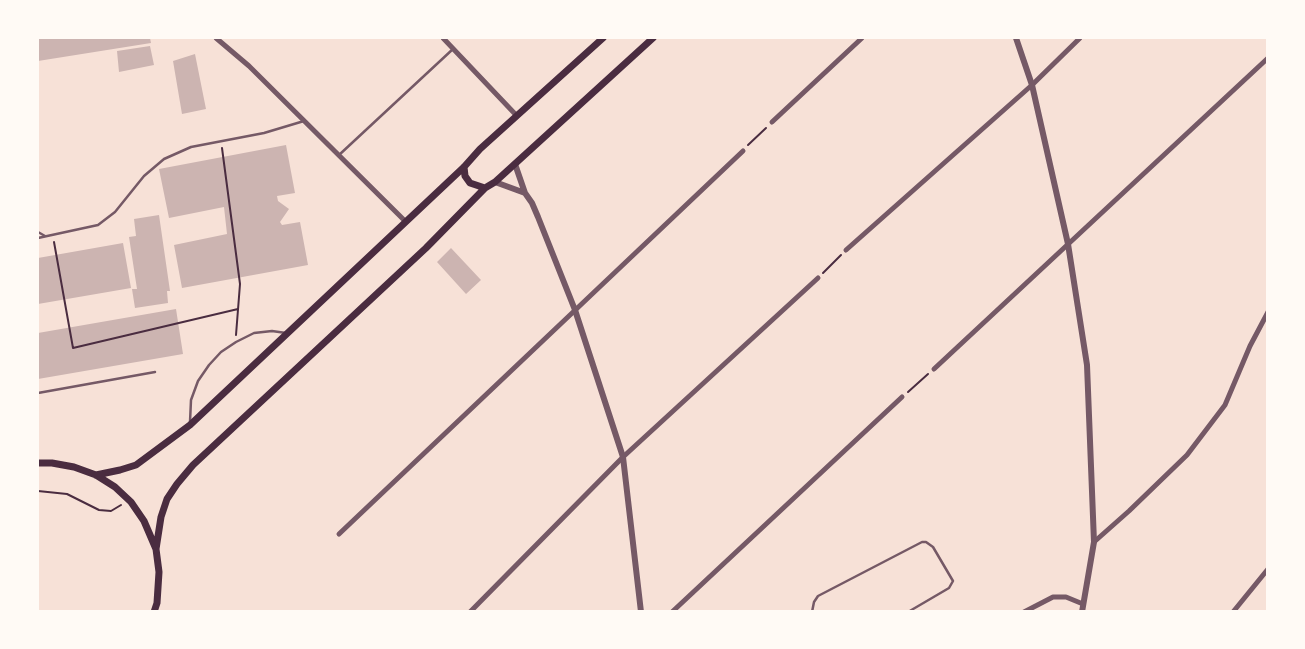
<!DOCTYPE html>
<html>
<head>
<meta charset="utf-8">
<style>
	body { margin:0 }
	#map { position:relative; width:1305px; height:649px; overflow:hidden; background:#f7e1d7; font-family:Lora,serif }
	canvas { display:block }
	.frame { position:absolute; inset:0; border:39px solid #fffaf5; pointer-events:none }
</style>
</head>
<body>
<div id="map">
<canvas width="1305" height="649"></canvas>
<div class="frame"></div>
</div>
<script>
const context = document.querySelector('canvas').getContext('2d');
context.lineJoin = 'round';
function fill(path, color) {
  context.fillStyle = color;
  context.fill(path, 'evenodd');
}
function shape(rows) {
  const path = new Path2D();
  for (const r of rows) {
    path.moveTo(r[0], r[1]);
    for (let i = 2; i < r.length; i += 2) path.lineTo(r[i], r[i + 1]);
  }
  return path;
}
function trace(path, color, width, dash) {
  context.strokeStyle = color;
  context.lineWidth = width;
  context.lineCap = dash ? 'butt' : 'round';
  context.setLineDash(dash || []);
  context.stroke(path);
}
fill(shape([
	[38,38,150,38,151,43,38,61],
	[150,46,154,65,119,72,117,51],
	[195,54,206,109,182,114,173,61],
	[286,145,295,193,277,196,278,201,289,209,280,222,282,225,300,222,308,265,182,288,174,245,227,234,224,207,169,218,159,169],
	[159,215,170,291,167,291,168,303,135,308,132,289,137,289,129,237,136,236,134,219],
	[123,243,131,288,38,304,38,258],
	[451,248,481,280,466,294,437,262],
	[176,309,183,354,38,379,38,333]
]), '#ccb4b1');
trace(shape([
	[748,145,766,128],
	[222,148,240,284,236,335],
	[54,242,73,348,238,309],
	[823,273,841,255],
	[908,392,928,374],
	[38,491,67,494,99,510,111,511,121,505]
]), '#4a2c40', 2);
trace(shape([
	[339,155,453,49],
	[38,232,45,236],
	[38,238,98,225,115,212,144,176,164,159,191,147,264,133,304,121],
	[38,393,155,372],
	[190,422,191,400,198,381,209,365,221,352,236,342,254,333,272,331,286,333],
	[812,612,814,602,818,596,922,542,926,542,933,547,953,581,949,588,908,612]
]), '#755966', 2.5);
trace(shape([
	[216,38,249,66,405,221],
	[443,38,517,116],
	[772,122,862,38],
	[846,250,1032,85,1080,38],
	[934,369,1268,58],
	[339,534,743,151],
	[1094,542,1129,511,1187,455,1225,405,1250,346,1268,312],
	[470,612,623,457,818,278],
	[672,612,902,397],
	[1024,612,1053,597,1066,597,1083,604],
	[1233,612,1268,569]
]), '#755966', 5);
trace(shape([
	[1016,38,1032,85,1068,244,1087,365,1094,542,1082,612],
	[515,164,525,193,532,203,538,217,575,310,623,457,641,612],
	[495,182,525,193]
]), '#755966', 6);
trace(shape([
	[464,167,465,176,470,183,485,188],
	[38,463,52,463,74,467,96,475,115,487,131,502,144,521,156,549,159,572,157,603,154,612],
	[96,475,120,470,136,465,190,425,464,167,480,149,603,38],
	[156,549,161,517,167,499,177,484,193,465,426,248,485,188,495,182,653,38]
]), '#4a2c40', 7);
</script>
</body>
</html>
